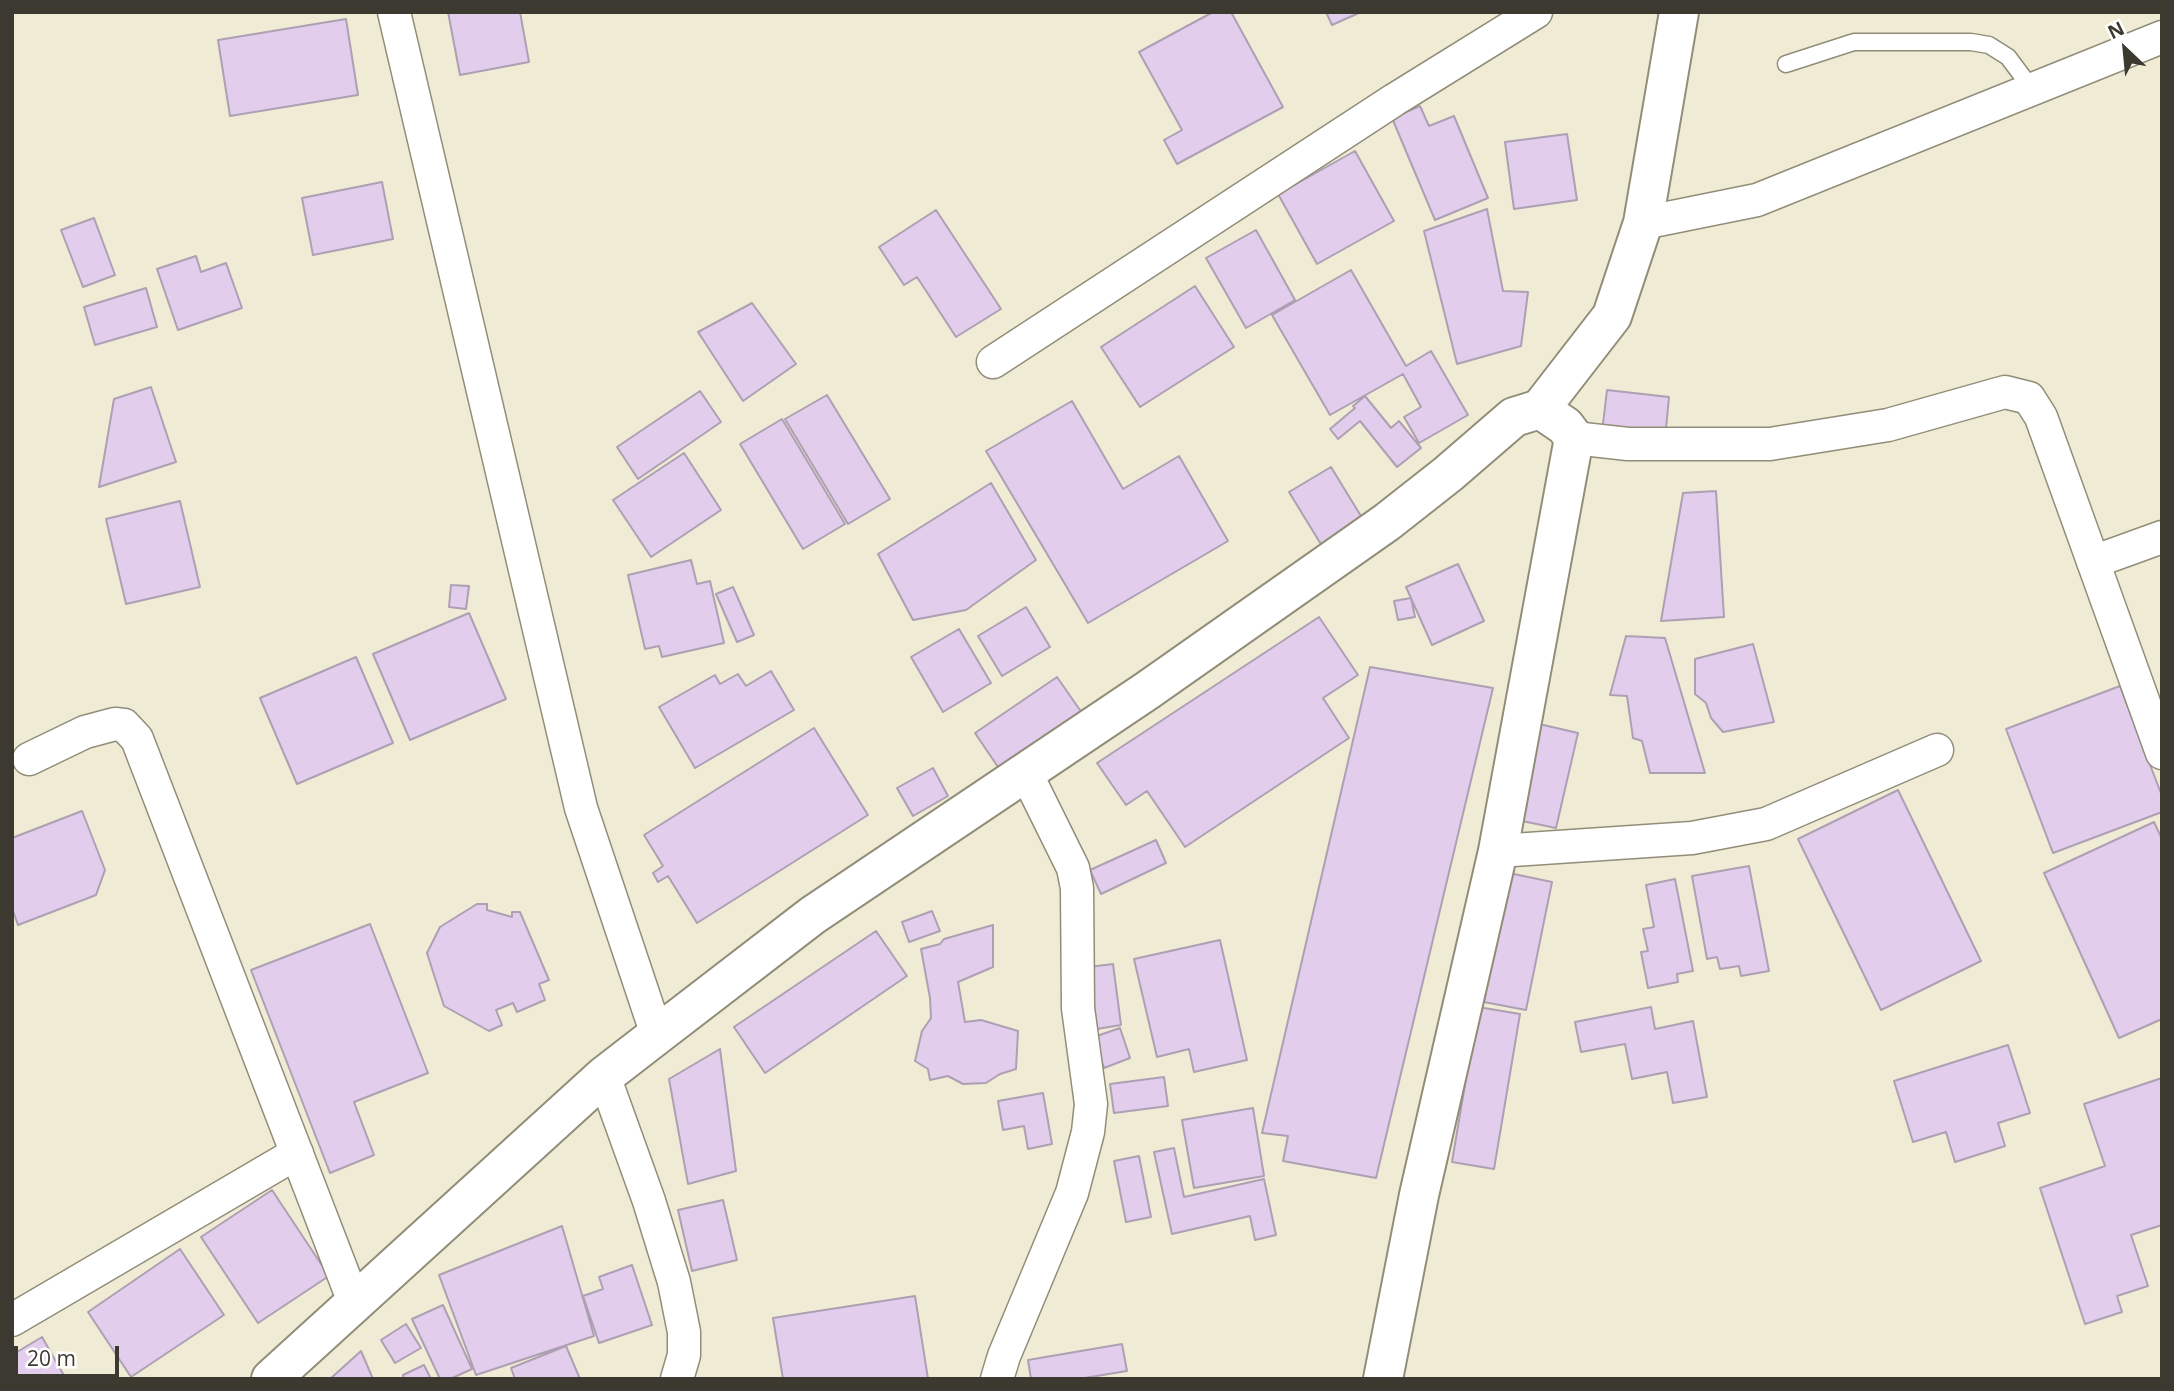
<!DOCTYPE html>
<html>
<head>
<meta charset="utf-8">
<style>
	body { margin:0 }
	#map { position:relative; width:2174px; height:1391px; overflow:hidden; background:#f0ebd4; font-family:"Open Sans",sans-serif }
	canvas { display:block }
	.frame { position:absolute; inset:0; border:14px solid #3b3930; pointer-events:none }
	.north { position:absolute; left:2090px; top:14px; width:70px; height:70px; -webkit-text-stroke:5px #fff; paint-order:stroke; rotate:334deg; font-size:19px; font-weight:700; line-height:28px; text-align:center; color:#3b3930 }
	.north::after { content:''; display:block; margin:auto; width:24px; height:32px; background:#3b3930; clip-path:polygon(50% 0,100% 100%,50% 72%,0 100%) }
	.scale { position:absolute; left:14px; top:1346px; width:105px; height:32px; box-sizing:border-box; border:4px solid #3b3930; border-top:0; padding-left:9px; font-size:21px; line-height:24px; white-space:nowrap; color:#3b3930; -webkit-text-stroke:5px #fff; paint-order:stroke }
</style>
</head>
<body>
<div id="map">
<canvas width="2174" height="1391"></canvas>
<div class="frame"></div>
<div class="north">N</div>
<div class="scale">20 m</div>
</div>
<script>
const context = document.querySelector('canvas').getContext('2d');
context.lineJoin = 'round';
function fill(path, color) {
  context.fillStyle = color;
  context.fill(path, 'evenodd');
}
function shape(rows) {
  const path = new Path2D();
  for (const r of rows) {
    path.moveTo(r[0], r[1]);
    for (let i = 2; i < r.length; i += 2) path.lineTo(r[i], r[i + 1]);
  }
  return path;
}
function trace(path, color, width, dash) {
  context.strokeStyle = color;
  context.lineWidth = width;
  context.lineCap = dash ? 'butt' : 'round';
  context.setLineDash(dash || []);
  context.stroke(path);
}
const building = shape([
	[448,12,520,12,529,62,460,75,448,12],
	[1213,12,1231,12,1283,107,1177,164,1164,140,1182,130,1139,52,1213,12],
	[1326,12,1361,12,1332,25,1326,12],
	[346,19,358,95,230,116,218,40,346,19],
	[1420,106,1429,126,1454,116,1488,198,1435,220,1392,118,1420,106],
	[1567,134,1577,200,1514,209,1505,142,1567,134],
	[1355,151,1394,221,1317,264,1278,194,1355,151],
	[382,182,393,239,313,255,302,198,382,182],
	[1487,209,1503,291,1528,292,1521,346,1457,364,1424,231,1487,209],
	[936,210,1001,309,956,337,917,277,904,285,879,247,936,210],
	[94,218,115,275,83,287,61,230,94,218],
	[1256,230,1295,300,1246,328,1206,258,1256,230],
	[196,256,201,272,226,263,242,308,178,330,157,269,196,256],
	[1351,270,1406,366,1431,351,1468,415,1419,443,1404,417,1421,407,1403,374,1330,415,1272,315,1351,270],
	[1195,286,1234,347,1140,407,1101,347,1195,286],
	[146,288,157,327,95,345,84,307,146,288],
	[752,303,796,364,743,401,698,332,752,303],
	[151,387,176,462,99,487,114,399,151,387],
	[1607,390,1669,397,1665,439,1602,432,1607,390],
	[700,391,721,422,638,479,617,447,700,391],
	[827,395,890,499,848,524,785,419,827,395],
	[1365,396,1391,428,1399,421,1421,448,1397,467,1360,421,1338,439,1330,429,1355,408,1353,406,1365,396],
	[1072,401,1123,489,1179,456,1228,541,1088,623,986,451,1072,401],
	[782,419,845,524,803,549,740,444,782,419],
	[684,453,721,510,651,557,613,500,684,453],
	[1331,467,1364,521,1322,546,1289,492,1331,467],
	[991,483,1036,560,966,610,913,620,878,554,991,483],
	[1716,491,1724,617,1661,621,1683,493,1716,491],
	[180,501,200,587,126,604,106,519,180,501],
	[691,560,697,584,710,581,724,643,662,657,659,646,645,649,628,575,691,560],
	[1458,564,1484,621,1432,645,1406,587,1458,564],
	[451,585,469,586,466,609,449,607,451,585],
	[733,587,754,635,737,642,716,594,733,587],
	[1411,598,1415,617,1398,620,1394,601,1411,598],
	[1026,607,1050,647,1002,676,978,636,1026,607],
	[469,613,506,699,410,740,373,654,469,613],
	[1319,617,1358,675,1323,698,1349,738,1185,847,1147,791,1126,805,1097,763,1319,617],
	[959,629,991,683,943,712,911,657,959,629],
	[1626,636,1665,638,1705,773,1650,773,1642,741,1633,738,1627,696,1610,695,1626,636],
	[1753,644,1774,722,1723,732,1711,718,1706,703,1695,694,1695,659,1753,644],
	[356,657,393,743,297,784,260,698,356,657],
	[1370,667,1493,688,1376,1178,1283,1161,1288,1136,1262,1133,1370,667],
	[771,671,794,710,695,768,659,707,715,675,720,684,738,674,746,686,771,671],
	[1057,677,1082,713,1000,770,975,733,1057,677],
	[2120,686,2162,796,2162,812,2053,853,2006,729,2120,686],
	[1539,724,1578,733,1556,828,1517,820,1539,724],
	[814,728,868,815,697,923,668,876,658,882,653,873,663,866,644,835,814,728],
	[933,768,948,796,913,816,897,788,933,768],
	[1898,790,1981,961,1881,1010,1798,839,1898,790],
	[82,811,105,870,96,895,18,925,12,908,12,838,82,811],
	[2154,822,2162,839,2162,1019,2119,1038,2044,873,2154,822],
	[1156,840,1166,863,1101,894,1090,870,1156,840],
	[1749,866,1769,971,1741,976,1739,966,1720,969,1717,957,1707,959,1692,876,1749,866],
	[1509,873,1552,882,1526,1010,1484,1002,1509,873],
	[1675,879,1693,971,1677,974,1678,982,1648,988,1641,952,1648,951,1643,929,1654,927,1646,885,1675,879],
	[477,904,487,904,487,910,512,917,512,912,520,912,549,980,539,984,545,1000,517,1012,513,1003,496,1010,502,1025,489,1031,444,1006,427,953,440,927,477,904],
	[932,911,940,931,909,942,902,922,932,911],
	[370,924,428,1073,354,1102,374,1155,330,1173,251,970,370,924],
	[993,925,993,967,958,982,965,1022,981,1020,1018,1031,1016,1069,1000,1074,986,1083,963,1084,948,1076,930,1080,928,1069,915,1061,922,1031,931,1018,930,998,921,949,940,944,944,939,993,925],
	[876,931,907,976,765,1073,734,1027,876,931],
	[1220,940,1247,1060,1194,1072,1189,1049,1157,1057,1134,959,1220,940],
	[1113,964,1121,1025,1097,1029,1089,967,1113,964],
	[1478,1007,1520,1014,1494,1169,1452,1162,1478,1007],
	[1651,1007,1655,1029,1693,1021,1707,1097,1673,1103,1667,1072,1632,1079,1625,1044,1581,1052,1575,1022,1651,1007],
	[1120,1028,1130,1058,1104,1068,1094,1037,1120,1028],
	[2008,1045,2030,1113,1998,1123,2005,1146,1955,1162,1946,1132,1913,1142,1894,1081,2008,1045],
	[720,1049,736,1171,688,1184,669,1079,720,1049],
	[1164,1077,1168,1106,1114,1113,1110,1084,1164,1077],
	[2162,1078,2162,1225,2131,1235,2148,1286,2117,1296,2122,1312,2085,1324,2040,1188,2105,1166,2084,1104,2162,1078],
	[1043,1093,1052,1144,1028,1149,1024,1126,1003,1130,998,1101,1043,1093],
	[1253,1108,1264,1176,1194,1188,1182,1120,1253,1108],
	[1174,1148,1184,1197,1264,1179,1276,1235,1255,1240,1250,1216,1172,1234,1154,1152,1174,1148],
	[1139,1156,1151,1217,1126,1222,1114,1161,1139,1156],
	[272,1190,329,1276,258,1323,201,1237,272,1190],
	[723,1200,737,1260,692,1271,678,1210,723,1200],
	[562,1226,594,1336,476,1375,439,1275,562,1226],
	[180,1249,224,1315,131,1377,88,1312,180,1249],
	[632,1265,652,1325,599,1343,583,1296,603,1289,599,1277,632,1265],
	[915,1296,928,1379,783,1379,773,1318,915,1296],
	[443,1305,472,1369,450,1379,440,1379,412,1319,443,1305],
	[406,1324,421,1348,395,1363,381,1340,406,1324],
	[42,1337,66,1379,12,1379,12,1355,42,1337],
	[1122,1344,1127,1371,1078,1379,1031,1379,1028,1360,1122,1344],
	[566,1346,580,1379,515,1379,511,1368,566,1346],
	[361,1351,373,1379,330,1379,361,1351],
	[424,1365,431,1379,404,1379,403,1375,424,1365]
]);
fill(building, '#e2cded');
trace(building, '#ada0b3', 2);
const lane = shape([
	[1786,64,1854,42,1971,42,1989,45,2008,57,2032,89]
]);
const street = shape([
	[394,12,581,808,657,1035],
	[1643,223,1757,200,2162,37],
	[993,362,1394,100,1536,12],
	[1574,438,1628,444,1770,444,1888,425,2005,392,2029,398,2041,417,2162,753],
	[2093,562,2162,537],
	[29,759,85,732,115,724,124,725,137,739,354,1302],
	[1498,851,1692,838,1766,824,1937,750],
	[604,1076,649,1201,674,1282,684,1332,684,1355,677,1379],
	[12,1320,297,1153],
	[997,1379,1004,1356,1072,1193,1088,1132,1091,1104,1078,1008,1077,888,1073,868,1025,771]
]);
const secondary = shape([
	[1540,409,1612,316,1643,223,1679,12]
]);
const primary = shape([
	[271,1379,604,1076,657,1035,813,915,1148,690,1387,522,1448,474,1514,417,1540,409,1565,426,1574,438,1498,851,1419,1195,1383,1379]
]);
trace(lane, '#918d78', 19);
trace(street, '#918d78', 35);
trace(secondary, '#918d78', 42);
trace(primary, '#918d78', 42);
trace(lane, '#fff', 16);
trace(street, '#fff', 32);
trace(secondary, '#fff', 38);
trace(primary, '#fff', 38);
</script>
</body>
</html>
